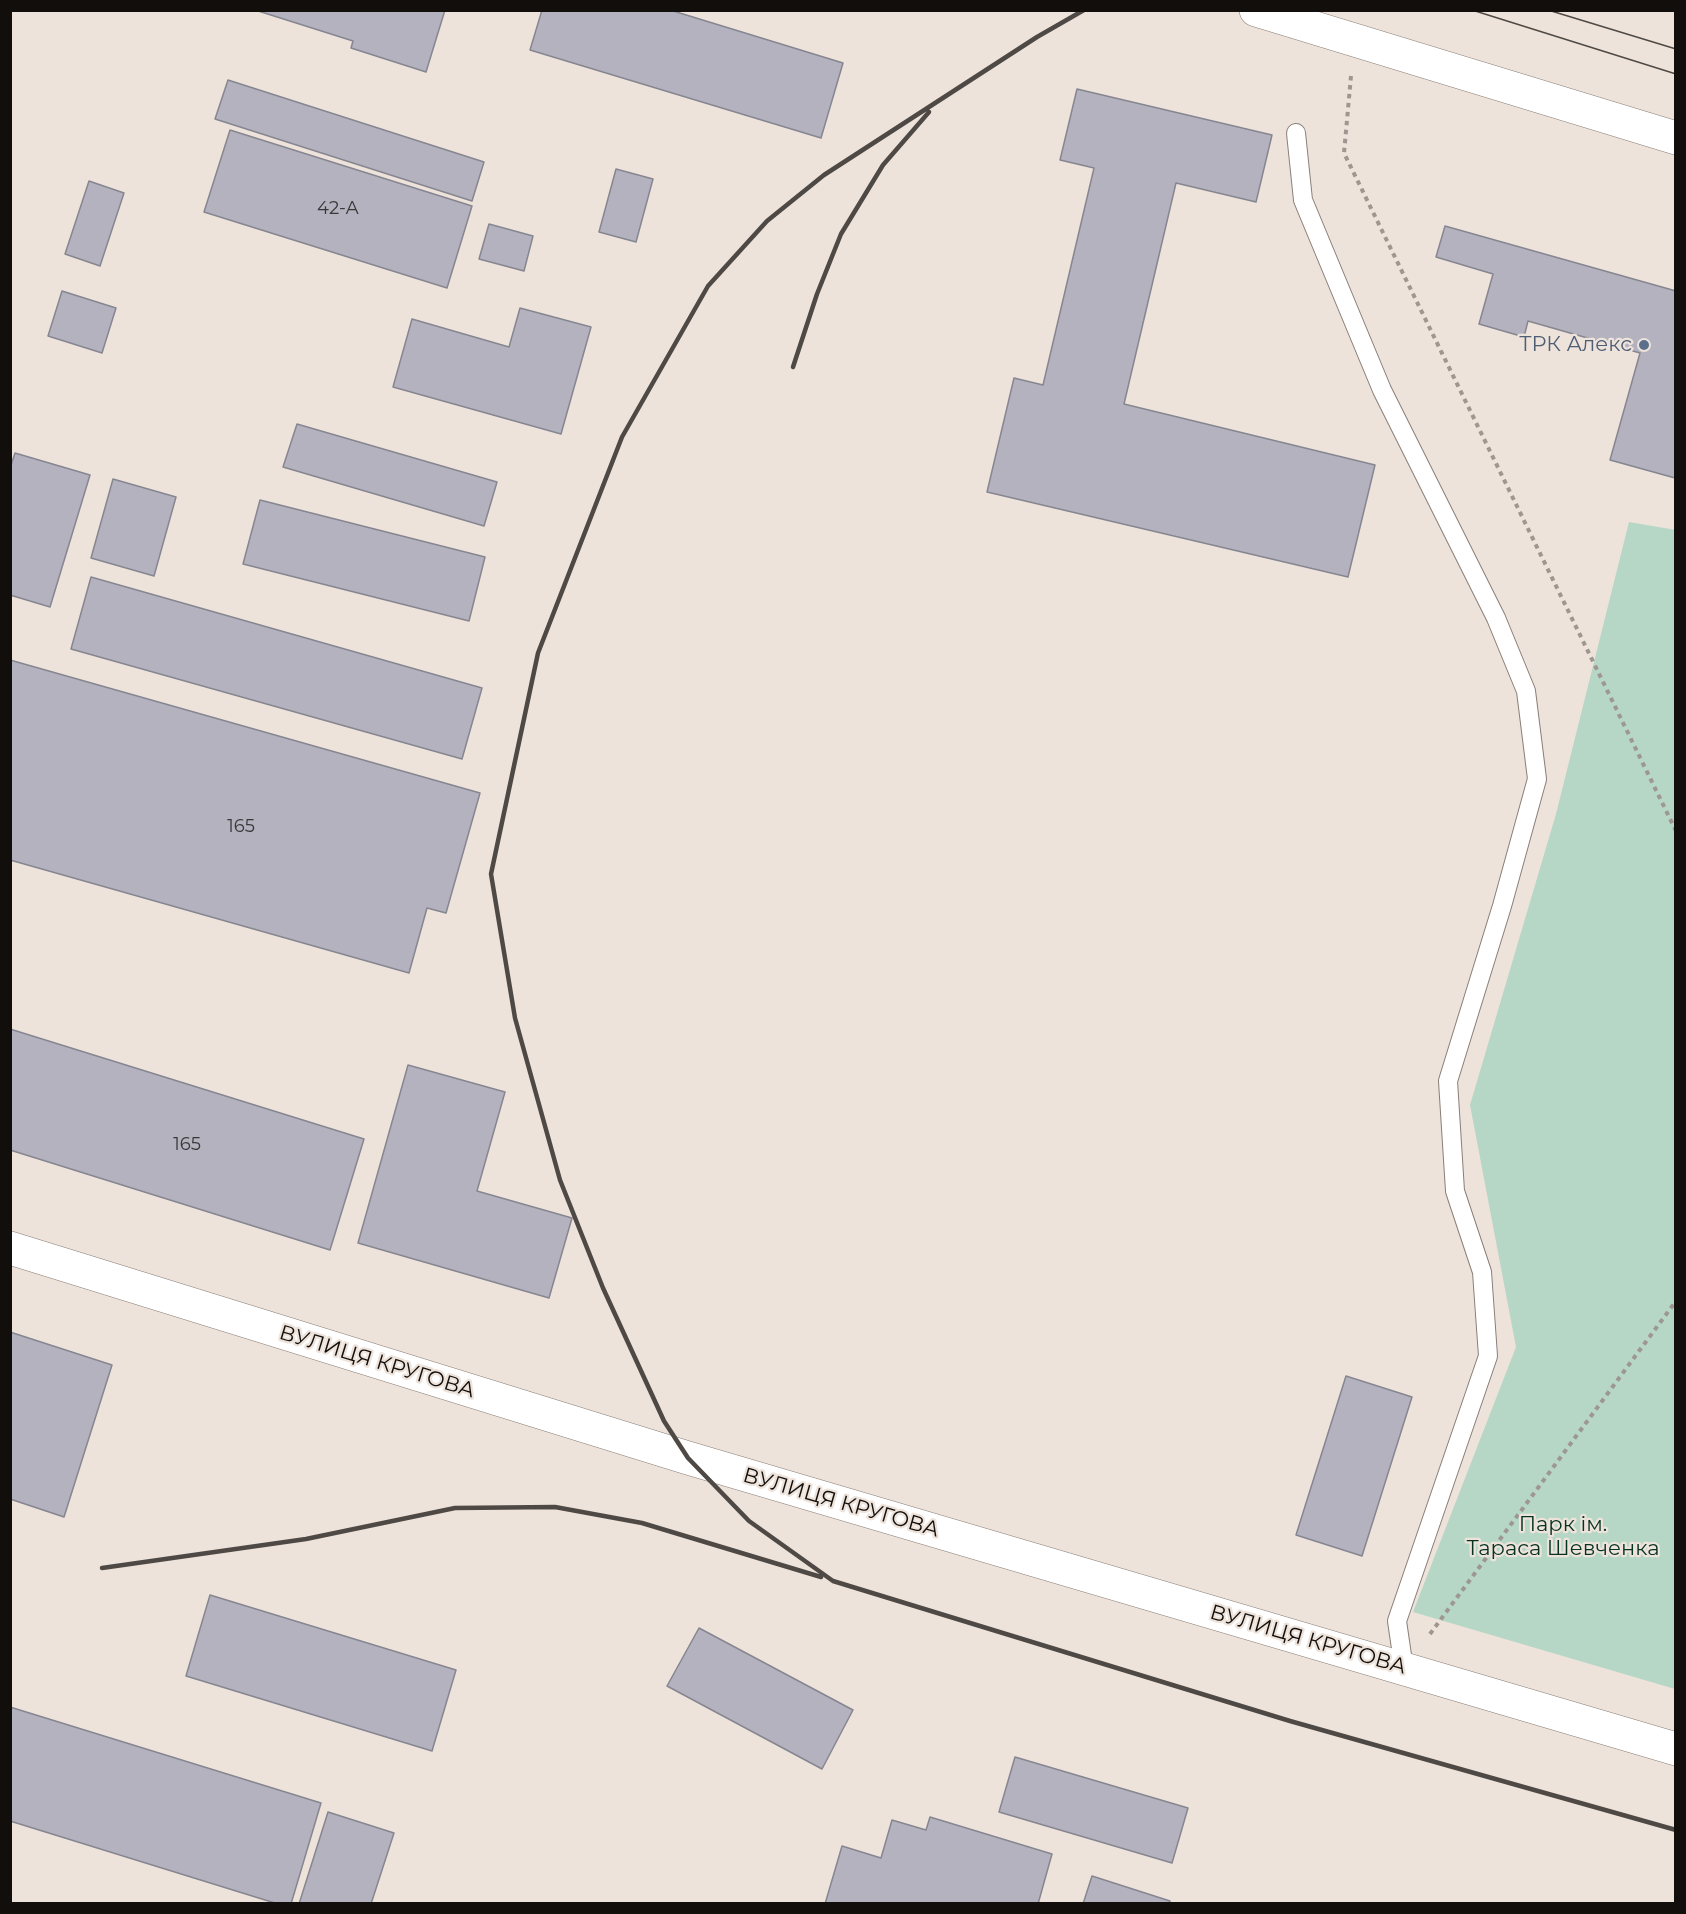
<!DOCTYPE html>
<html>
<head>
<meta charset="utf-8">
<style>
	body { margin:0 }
	#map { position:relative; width:1686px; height:1914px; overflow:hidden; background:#eee3db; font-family:Montserrat,sans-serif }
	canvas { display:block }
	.frame { position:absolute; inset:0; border:12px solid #110e0b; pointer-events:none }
</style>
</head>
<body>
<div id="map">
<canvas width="1686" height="1914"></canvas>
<div class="frame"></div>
</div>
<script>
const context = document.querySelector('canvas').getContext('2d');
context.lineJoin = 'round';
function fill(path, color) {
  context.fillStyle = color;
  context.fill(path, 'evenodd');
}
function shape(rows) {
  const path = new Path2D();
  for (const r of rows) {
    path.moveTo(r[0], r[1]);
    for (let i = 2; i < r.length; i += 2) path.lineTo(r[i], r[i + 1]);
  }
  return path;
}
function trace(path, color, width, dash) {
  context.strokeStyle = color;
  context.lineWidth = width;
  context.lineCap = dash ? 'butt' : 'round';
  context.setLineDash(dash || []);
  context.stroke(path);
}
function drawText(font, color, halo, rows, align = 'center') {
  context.font = font + ' Montserrat,sans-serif';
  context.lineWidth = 4.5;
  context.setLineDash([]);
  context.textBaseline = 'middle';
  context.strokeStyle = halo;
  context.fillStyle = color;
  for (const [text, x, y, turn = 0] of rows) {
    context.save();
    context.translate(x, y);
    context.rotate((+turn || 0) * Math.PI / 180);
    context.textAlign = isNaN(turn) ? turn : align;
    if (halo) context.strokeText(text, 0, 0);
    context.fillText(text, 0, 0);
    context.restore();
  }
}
fill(shape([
	[1629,522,1676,530,1675,1689,1413,1612,1516,1347,1470,1105,1556,814]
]), '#b6d6c6');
const building = shape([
	[255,10,445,10,426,72,351,48,353,41,255,10],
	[542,10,670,10,843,63,821,138,530,50,542,10],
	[228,80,484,162,472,201,215,119,228,80],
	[1077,89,1272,135,1256,202,1176,183,1124,404,1375,465,1348,577,987,492,1014,378,1043,385,1094,168,1060,160,1077,89],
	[230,130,472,206,447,288,204,212,230,130],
	[616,169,653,179,636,242,599,232,616,169],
	[89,181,124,193,100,266,65,254,89,181],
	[489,224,533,236,524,271,479,259,489,224],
	[1445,226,1676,291,1675,478,1610,460,1640,353,1528,321,1524,337,1479,324,1493,274,1436,257,1445,226],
	[62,291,116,308,102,353,48,336,62,291],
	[520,308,591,327,561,434,393,387,412,319,509,347,520,308],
	[297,424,497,482,484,526,283,467,297,424],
	[15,453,90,475,50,607,10,595,10,468,15,453],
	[113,479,176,497,154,576,91,558,113,479],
	[260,500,485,557,469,621,243,564,260,500],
	[91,577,482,688,462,759,71,649,91,577],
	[10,660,480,793,446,913,427,908,409,973,10,860,10,660],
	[10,1029,364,1139,330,1250,10,1150,10,1029],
	[408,1065,505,1092,477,1191,572,1218,549,1298,358,1243,408,1065],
	[10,1332,112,1365,64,1517,10,1499,10,1332],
	[1346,1376,1412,1397,1362,1556,1296,1535,1346,1376],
	[210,1595,456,1670,432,1751,186,1676,210,1595],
	[699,1628,853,1710,822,1769,667,1686,699,1628],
	[10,1707,321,1803,291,1904,278,1904,10,1821,10,1707],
	[1015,1757,1188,1808,1172,1863,999,1812,1015,1757],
	[328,1812,394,1833,371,1904,299,1904,328,1812],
	[930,1817,1052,1854,1038,1904,825,1904,842,1846,881,1858,892,1820,926,1830,930,1817],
	[1092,1876,1170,1901,1169,1904,1083,1904,1092,1876]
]);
fill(building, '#b3b2be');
trace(building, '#868691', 1.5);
const lane = shape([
	[1296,133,1303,200,1382,390,1496,618,1526,691,1537,779,1502,906,1448,1081,1455,1191,1482,1272,1488,1356,1397,1621,1404,1669]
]);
const secondary = shape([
	[1256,10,1676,138],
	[10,1248,688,1458,1676,1749]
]);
trace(lane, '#897f78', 20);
trace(secondary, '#897f78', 34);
trace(shape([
	[1351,76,1344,153,1676,831],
	[1430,1634,1676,1301]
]), '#9e9690', 4, [4.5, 4.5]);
trace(lane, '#fff', 18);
trace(secondary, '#fff', 33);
trace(shape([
	[1472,10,1676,74],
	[1548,10,1676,49]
]), '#4e4945', 1.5);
trace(shape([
	[1084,10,1037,37,824,175,767,221,708,286,622,437,538,653,491,874,515,1018,560,1180,603,1288,664,1421,688,1458,749,1521,833,1581,1290,1721,1676,1830],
	[793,367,817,294,841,234,883,165,929,112],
	[102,1568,306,1539,455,1508,555,1507,642,1523,821,1577]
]), '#4e4945', 4.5);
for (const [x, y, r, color] of [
	[1644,345,6,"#5c6f8a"]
]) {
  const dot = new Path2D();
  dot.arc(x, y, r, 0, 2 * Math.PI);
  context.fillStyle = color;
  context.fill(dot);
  trace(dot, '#eee3db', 2);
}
drawText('18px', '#3a3738', null, [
	["42-А",338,209],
	["165",241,827],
	["165",187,1145]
]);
drawText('21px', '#4e5e75', '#eee3db', [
	["ТРК Алекс",1632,345]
], 'right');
drawText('21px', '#110e0b', '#eee3db', [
	["ВУЛИЦЯ КРУГОВА",377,1362,17],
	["ВУЛИЦЯ КРУГОВА",841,1503,16],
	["ВУЛИЦЯ КРУГОВА",1308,1640,16]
]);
drawText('21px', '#053322', '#eee3db', [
	["Парк ім.",1563,1525],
	["Тараса Шевченка",1563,1549]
]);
</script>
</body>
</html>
